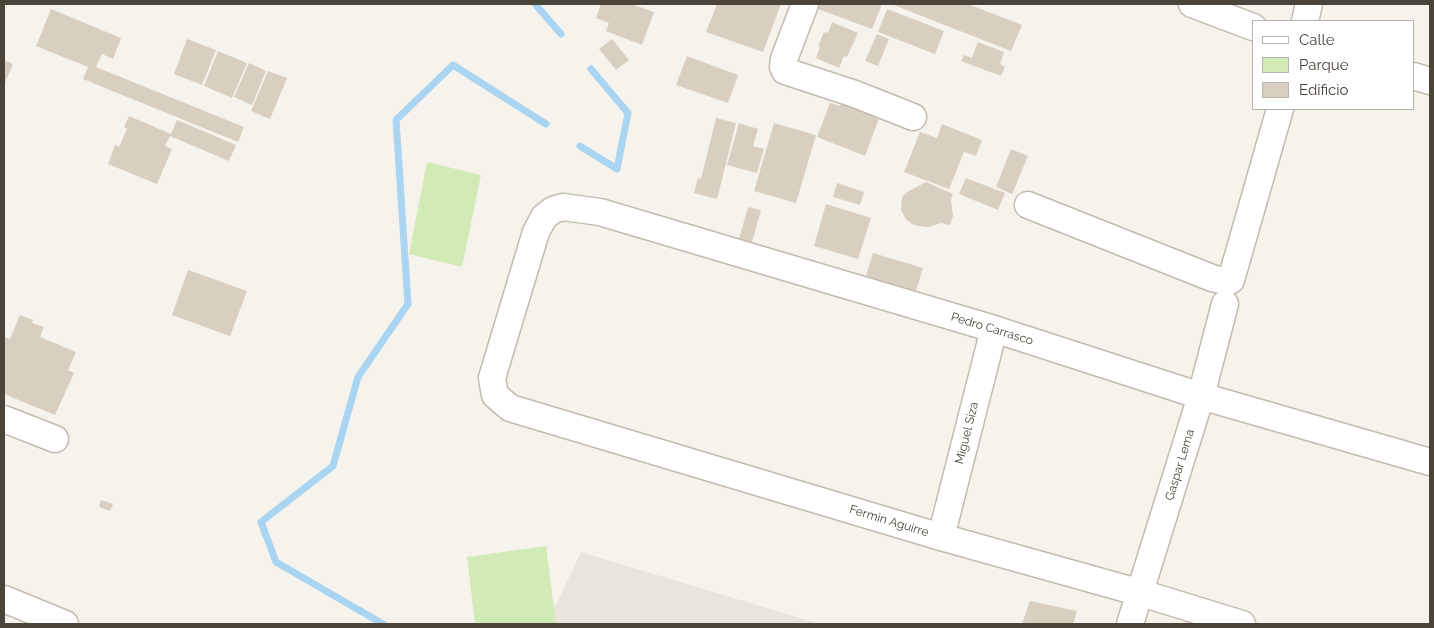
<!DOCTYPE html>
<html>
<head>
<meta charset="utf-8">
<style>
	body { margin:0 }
	#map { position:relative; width:1434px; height:628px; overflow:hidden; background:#f6f3ec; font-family:Raleway,sans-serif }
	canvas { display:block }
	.frame { position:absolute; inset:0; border:5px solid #4b4439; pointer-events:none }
	.legend { position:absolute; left:1252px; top:20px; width:162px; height:90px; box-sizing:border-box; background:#fff; border:1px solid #b7b4b0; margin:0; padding:6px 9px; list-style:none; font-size:15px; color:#4b4439 }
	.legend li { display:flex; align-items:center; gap:10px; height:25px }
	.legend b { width:25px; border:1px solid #b7b4b0 }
</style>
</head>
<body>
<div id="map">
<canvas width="1434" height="628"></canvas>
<div class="frame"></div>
<ul class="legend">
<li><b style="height:6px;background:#fff"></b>Calle</li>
<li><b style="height:14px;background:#d2eab5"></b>Parque</li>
<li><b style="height:14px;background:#d8cfc1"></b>Edificio</li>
</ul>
</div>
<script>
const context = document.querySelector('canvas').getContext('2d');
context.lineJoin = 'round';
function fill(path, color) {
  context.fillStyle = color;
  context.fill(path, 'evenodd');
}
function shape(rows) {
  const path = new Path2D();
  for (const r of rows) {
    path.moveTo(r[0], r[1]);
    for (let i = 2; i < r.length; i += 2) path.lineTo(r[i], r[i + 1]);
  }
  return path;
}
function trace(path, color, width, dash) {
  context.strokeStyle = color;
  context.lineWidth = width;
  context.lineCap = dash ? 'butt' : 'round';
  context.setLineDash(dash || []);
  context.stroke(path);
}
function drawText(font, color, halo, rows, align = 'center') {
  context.font = font + ' Raleway,sans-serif';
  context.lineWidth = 4.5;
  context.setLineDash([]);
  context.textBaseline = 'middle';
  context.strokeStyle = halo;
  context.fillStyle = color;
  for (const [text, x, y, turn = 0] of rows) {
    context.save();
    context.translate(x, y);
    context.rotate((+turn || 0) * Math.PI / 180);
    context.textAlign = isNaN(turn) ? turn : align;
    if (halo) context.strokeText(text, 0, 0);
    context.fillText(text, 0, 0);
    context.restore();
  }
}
fill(shape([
	[581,552,820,624,547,624]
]), '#eae5da');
fill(shape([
	[427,162,481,175,462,267,409,254],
	[546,546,556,624,475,624,467,557]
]), '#d2eab5');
trace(shape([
	[535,4,561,34],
	[580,146,617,169,628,113,591,69],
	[383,624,276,562,261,522,333,466,358,377,408,304,396,120,453,65,546,124]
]), '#a9d4f2', 7);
fill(shape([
	[601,4,631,4,654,12,642,45,606,31,609,23,596,18],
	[717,4,781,4,763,52,706,32],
	[817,4,882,4,872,29,815,8],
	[891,4,968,4,1022,25,1011,51],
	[51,9,121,38,113,59,102,54,96,67,244,127,238,142,83,79,88,67,36,46],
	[887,9,944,31,935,54,878,32],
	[832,22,858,33,847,57,844,56,839,68,816,58,820,47,818,46,824,32,828,33],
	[877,34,889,39,878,66,865,61],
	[187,39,216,50,202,85,174,74],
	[612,39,629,60,616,70,599,49],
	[978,42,1004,52,1000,64,1005,67,1001,76,961,61,964,55,972,58],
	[218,51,247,63,232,98,204,86],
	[687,56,738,75,728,103,676,85],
	[4,60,13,64,4,85],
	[249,63,266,71,252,105,234,97],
	[268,71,287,78,270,119,251,111],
	[843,98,881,113,865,156,817,137,830,103,840,106],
	[129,116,171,134,177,120,236,145,229,161,170,136,165,146,172,149,157,184,108,164,115,145,119,147,127,129,124,127],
	[716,118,736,123,717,199,694,193,698,178,701,179],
	[739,123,758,129,753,146,764,149,757,173,727,165],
	[774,123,816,135,796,203,754,191],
	[942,124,982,140,976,156,964,152,949,189,904,172,920,132,937,138],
	[1011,149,1028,156,1012,194,996,187],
	[966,178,1005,193,998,210,959,194],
	[926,182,953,194,951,199,953,216,950,225,941,223,928,227,919,226,912,224,906,219,901,210,902,197,907,192],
	[837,183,864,192,860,205,833,197],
	[826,204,871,218,858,259,814,246],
	[748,207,761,210,752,242,739,239],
	[873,253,923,268,916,291,866,276],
	[188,270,247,291,230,336,172,315],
	[20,315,33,320,32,323,44,327,40,337,76,352,68,370,74,373,55,415,4,394,4,337,10,339],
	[101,500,113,504,110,511,99,507],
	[1030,601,1077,611,1073,624,1022,624]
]), '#d8cfc1');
const minor = shape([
	[805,4,784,59,783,67,785,71,855,94,913,117],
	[1192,4,1253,27],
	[1305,21,1309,4],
	[1413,76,1430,81],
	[1028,205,1212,278,1228,282,1231,280,1280,109],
	[4,419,55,439],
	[941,537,994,329],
	[4,599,65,624],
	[1130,624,1201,396,1225,304],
	[1242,624,1141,593,941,537,510,408,495,395,492,378,536,232,544,217,553,210,563,207,600,212,994,329,1201,396,1430,462]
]);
trace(minor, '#c2bbae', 29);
trace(minor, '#fff', 26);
drawText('12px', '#4b4439', '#fff', [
	["Pedro Carrasco",992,329,17],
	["Miguel Siza",967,433,-76],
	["Gaspar Lema",1180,465,-73],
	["Fermìn Aguirre",889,521,17]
]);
</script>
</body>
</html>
